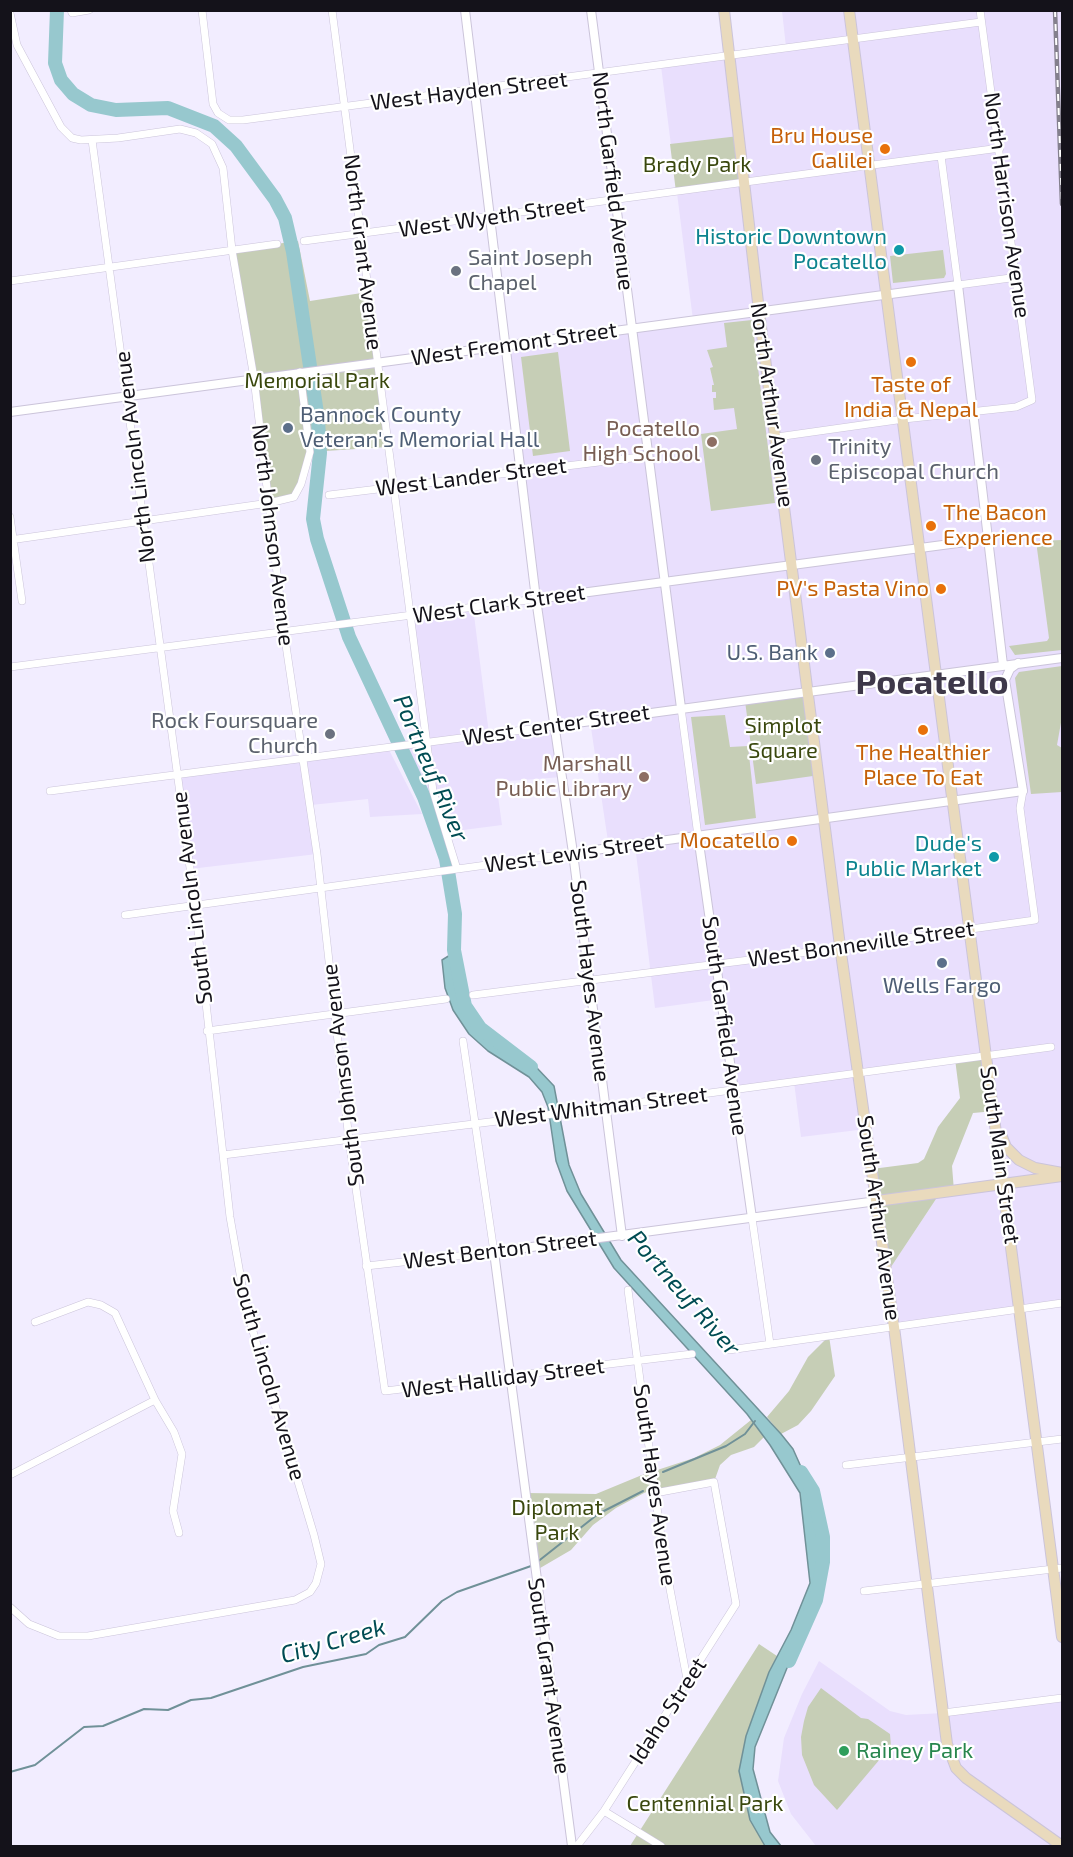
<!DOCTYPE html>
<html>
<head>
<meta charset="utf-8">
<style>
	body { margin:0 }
	#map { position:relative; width:1073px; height:1857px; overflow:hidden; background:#f2edff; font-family:"Exo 2",sans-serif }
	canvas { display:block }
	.frame { position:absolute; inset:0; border:12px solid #14121a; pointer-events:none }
</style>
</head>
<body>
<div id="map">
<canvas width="1073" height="1857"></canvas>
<div class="frame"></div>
</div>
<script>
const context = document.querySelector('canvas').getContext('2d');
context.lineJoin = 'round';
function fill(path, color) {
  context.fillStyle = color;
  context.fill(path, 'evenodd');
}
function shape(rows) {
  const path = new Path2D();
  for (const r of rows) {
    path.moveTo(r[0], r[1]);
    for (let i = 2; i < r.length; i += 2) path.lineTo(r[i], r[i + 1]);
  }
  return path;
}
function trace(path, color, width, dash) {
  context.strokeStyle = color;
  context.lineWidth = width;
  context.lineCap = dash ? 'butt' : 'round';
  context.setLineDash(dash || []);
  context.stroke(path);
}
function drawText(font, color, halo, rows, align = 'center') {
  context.font = font + ' "Exo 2",sans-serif';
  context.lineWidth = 4.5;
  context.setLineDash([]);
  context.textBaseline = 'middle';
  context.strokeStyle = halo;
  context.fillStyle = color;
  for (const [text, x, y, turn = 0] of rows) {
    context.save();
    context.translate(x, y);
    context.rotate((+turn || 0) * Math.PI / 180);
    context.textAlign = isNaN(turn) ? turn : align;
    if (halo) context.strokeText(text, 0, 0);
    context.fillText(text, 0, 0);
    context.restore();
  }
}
fill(shape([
	[782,11,1062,11,1062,1303,894,1327,887,1273,940,1193,1003,1184,985,1055,859,1072,866,1129,801,1137,794,1082,734,1090,721,999,655,1008,635,845,609,848,590,721,554,727,562,777,496,782,502,825,440,833,408,746,426,743,410,616,473,607,489,734,554,726,506,345,693,320,661,66,786,47],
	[388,748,422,814,370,817,368,799,311,805,317,854,190,869,177,774],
	[819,1661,890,1711,906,1715,943,1713,1062,1698,1062,1846,816,1846,791,1814,778,1781,784,1738,802,1694]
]), '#e9dffd');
fill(shape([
	[739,136,745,182,676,192,670,144],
	[298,241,310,301,368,292,387,447,310,452,294,497,269,503,232,250],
	[943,250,946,274,944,278,893,283,890,256],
	[752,320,775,503,711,511,701,434,737,429,734,408,714,410,713,398,716,398,716,392,712,392,712,385,714,385,710,368,713,367,707,350,727,347,724,323],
	[558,352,570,451,533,456,521,357],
	[1062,540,1062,650,1015,655,1009,646,1047,641,1049,638,1036,541],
	[1062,666,1062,717,1057,745,1062,748,1062,792,1031,794,1015,678,1019,672],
	[809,693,820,775,756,784,745,701],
	[725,715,730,747,748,746,756,818,705,825,691,717],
	[986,1055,995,1111,973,1113,952,1166,954,1191,940,1193,887,1273,872,1169,918,1163,924,1159,938,1127,960,1098,955,1059],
	[829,1336,835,1376,811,1411,798,1425,781,1434,767,1417,789,1391,808,1357],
	[751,1420,764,1437,754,1447,731,1455,720,1465,714,1482,655,1493,654,1489,644,1493,616,1508,593,1525,571,1550,535,1571,526,1493,596,1494,642,1475,694,1458,720,1445],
	[759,1644,777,1656,769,1672,746,1736,739,1771,750,1820,765,1846,630,1846],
	[821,1688,861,1718,868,1719,890,1734,891,1746,837,1810,814,1785,802,1755,801,1737,804,1721,808,1707]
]), '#c6ceb6');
const water = shape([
	[455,952,457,994,474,1027,497,1048,526,1060,537,1068,554,1086,569,1165,581,1194,621,1260,781,1434,793,1449,810,1487,823,1537,819,1589,755,1747,753,1769,770,1832,781,1846,765,1846,750,1820,739,1771,746,1736,769,1672,791,1630,810,1583,800,1493,770,1445,747,1414,614,1268,567,1191,556,1161,548,1107,542,1092,529,1077,488,1051,469,1034,453,1010,445,988,442,960,455,952]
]);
fill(water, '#97c8ce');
trace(water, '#709198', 1.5);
trace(shape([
	[663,1472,726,1446,745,1434,755,1421],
	[536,1563,598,1514,643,1491],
	[10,1772,35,1765,84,1727,103,1726,144,1709,168,1710,191,1700,211,1698,303,1667,366,1654,379,1645,405,1637,442,1601,457,1592,531,1566]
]), '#709198', 2);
trace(shape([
	[57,10,55,63,61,80,73,94,91,105,116,110,168,108,214,126,236,146,275,199,285,218,293,252,318,420,320,453,313,519,317,539,349,637,424,797,446,859,455,914,454,950,465,1006,480,1028,531,1067],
	[789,1661,816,1600,823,1562,823,1537,813,1491,801,1472]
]), '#97c8ce', 14);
const minor = shape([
	[71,10,72,13,89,10],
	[202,10,213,104,218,113,229,120,243,120,981,22],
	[332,10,433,791,457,869],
	[10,13,17,45,61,127,72,138,81,140,118,138,180,129,196,133,212,144,223,168,232,250,254,378,284,632,317,854,349,1140,385,1391,692,1354],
	[941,156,958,285,1018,277],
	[304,241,1000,148],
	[10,281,277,244],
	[777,437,904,419,1016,407,1032,400,980,10],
	[329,495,648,456],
	[10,517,22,601],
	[10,540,269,503,294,497,301,484,310,452,300,372],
	[10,667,536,599],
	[681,708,698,836],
	[50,791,554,726],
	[125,915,573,853],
	[473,995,765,958,1035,920,1020,808,1023,791],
	[207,1031,446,999],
	[223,1155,546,1115,1051,1047],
	[752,1218,770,1344],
	[366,1266,494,1252,463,1041],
	[628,1290,663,1552,687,1679],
	[35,1322,88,1302,101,1305,115,1313,155,1400,174,1432,182,1454,173,1511,179,1533],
	[729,1350,1062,1303],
	[846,1465,1062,1439],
	[10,1475,155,1400],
	[864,1591,1062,1568],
	[10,1607,29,1624,59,1636,88,1636,295,1600,310,1592,316,1583,321,1564,314,1535,246,1308,230,1217,195,905,92,140],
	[943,1713,1062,1698],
	[604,1811,661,1846],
	[577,1846,604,1811,736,1604,714,1482,655,1493]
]);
const tertiary = shape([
	[465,10,536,599,573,853,622,1236],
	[591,10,681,708],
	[10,412,958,285,1003,665],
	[536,599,988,539],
	[554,726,1062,658],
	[698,836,752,1218],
	[573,853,1023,791,1005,680,1010,669,1018,663],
	[572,1846,494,1252,877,1201]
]);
const secondary = shape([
	[724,10,759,311,840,946,894,1327,947,1744,956,1768,966,1778,1062,1846],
	[849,10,1062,1637],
	[1002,1137,1006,1147,1019,1160,1035,1168,1062,1173],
	[877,1201,1062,1176]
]);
trace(minor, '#cbc4da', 8);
trace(tertiary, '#cbc4da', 10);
trace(secondary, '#cbc4da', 12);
trace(minor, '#fff', 7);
trace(tertiary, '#fff', 8);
trace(secondary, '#e9dabd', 10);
const rail = shape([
	[1055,10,1062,204]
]);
trace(rail, '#84808d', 4.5);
trace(rail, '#fff', 2, [7]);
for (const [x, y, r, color] of [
	[885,149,6,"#e8710a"],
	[899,250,6,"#0f9aa8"],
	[456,271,6,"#6b7280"],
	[911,362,6,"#e8710a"],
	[288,428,6,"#5c6f8a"],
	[712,442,6,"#8d6e63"],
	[816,460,6,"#6b7280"],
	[931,526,6,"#e8710a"],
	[941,589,6,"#e8710a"],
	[830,653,6,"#5c6f8a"],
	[923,730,6,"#e8710a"],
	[330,734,6,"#6b7280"],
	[644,777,6,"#8d6e63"],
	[792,841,6,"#e8710a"],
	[994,857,6,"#0f9aa8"],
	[942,963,6,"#5c6f8a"],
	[844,1751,6,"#2e9e5b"]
]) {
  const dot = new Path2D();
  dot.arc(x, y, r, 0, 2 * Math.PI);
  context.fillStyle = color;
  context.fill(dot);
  trace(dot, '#fff', 2);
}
drawText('22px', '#14121a', '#fff', [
	["West Hayden Street",469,91,-7],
	["North Garfield Avenue",613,181,83],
	["North Harrison Avenue",1007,205,82],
	["West Wyeth Street",492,217,-8],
	["North Grant Avenue",363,252,83],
	["West Fremont Street",514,344,-8],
	["North Arthur Avenue",772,405,82],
	["North Lincoln Avenue",135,457,-97],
	["West Lander Street",471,477,-7],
	["North Johnson Avenue",273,535,83],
	["West Clark Street",499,604,-8],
	["West Center Street",556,725,-8],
	["West Lewis Street",574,853,-8],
	["South Lincoln Avenue",192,898,-97],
	["West Bonneville Street",861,944,-8],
	["South Hayes Avenue",590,981,83],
	["South Garfield Avenue",725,1026,82],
	["South Johnson Avenue",343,1075,-97],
	["West Whitman Street",601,1107,-7],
	["South Main Street",1000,1155,82],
	["South Arthur Avenue",879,1218,82],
	["West Benton Street",500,1250,-7],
	["South Lincoln Avenue",269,1377,74],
	["West Halliday Street",503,1378,-7],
	["South Hayes Avenue",655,1485,82],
	["South Grant Avenue",549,1676,82],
	["Idaho Street",668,1711,-57]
]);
drawText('22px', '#c56008', '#fff', [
	["Bru House",873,136],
	["Galilei",873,161],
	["Taste of",911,385,"center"],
	["India & Nepal",911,410,"center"],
	["The Bacon",943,513,"left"],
	["Experience",943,538,"left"],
	["PV's Pasta Vino",929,589],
	["The Healthier",923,753,"center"],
	["Place To Eat",923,778,"center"],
	["Mocatello",780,841]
], 'right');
drawText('22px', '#3a480e', '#fff', [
	["Brady Park",697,165],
	["Memorial Park",317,381],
	["Simplot",783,726],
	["Square",783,751],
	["Diplomat",557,1508],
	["Park",557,1533],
	["Centennial Park",705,1804]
]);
drawText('22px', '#0d838f', '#fff', [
	["Historic Downtown",887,237],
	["Pocatello",887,262],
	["Dude's",982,844],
	["Public Market",982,869]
], 'right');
drawText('22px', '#5b616d', '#fff', [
	["Saint Joseph",468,258],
	["Chapel",468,283],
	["Trinity",828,447],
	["Episcopal Church",828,472],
	["Rock Foursquare",318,721,"right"],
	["Church",318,746,"right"]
], 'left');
drawText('22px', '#4e5e75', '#fff', [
	["Bannock County",300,415],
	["Veteran's Memorial Hall",300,440],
	["U.S. Bank",818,653,"right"],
	["Wells Fargo",942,986,"center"]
], 'left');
drawText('22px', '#785e54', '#fff', [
	["Pocatello",700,429],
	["High School",700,454],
	["Marshall",632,764],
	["Public Library",632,789]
], 'right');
drawText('22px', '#27864d', '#fff', [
	["Rainey Park",856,1751]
], 'left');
drawText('italic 24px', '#004c53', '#fff', [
	["Portneuf River",431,768,67],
	["Portneuf River",684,1293,49],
	["City Creek",333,1641,-16]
]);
drawText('bold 34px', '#3e3849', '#fff', [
	["Pocatello",932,683]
]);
</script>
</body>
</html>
